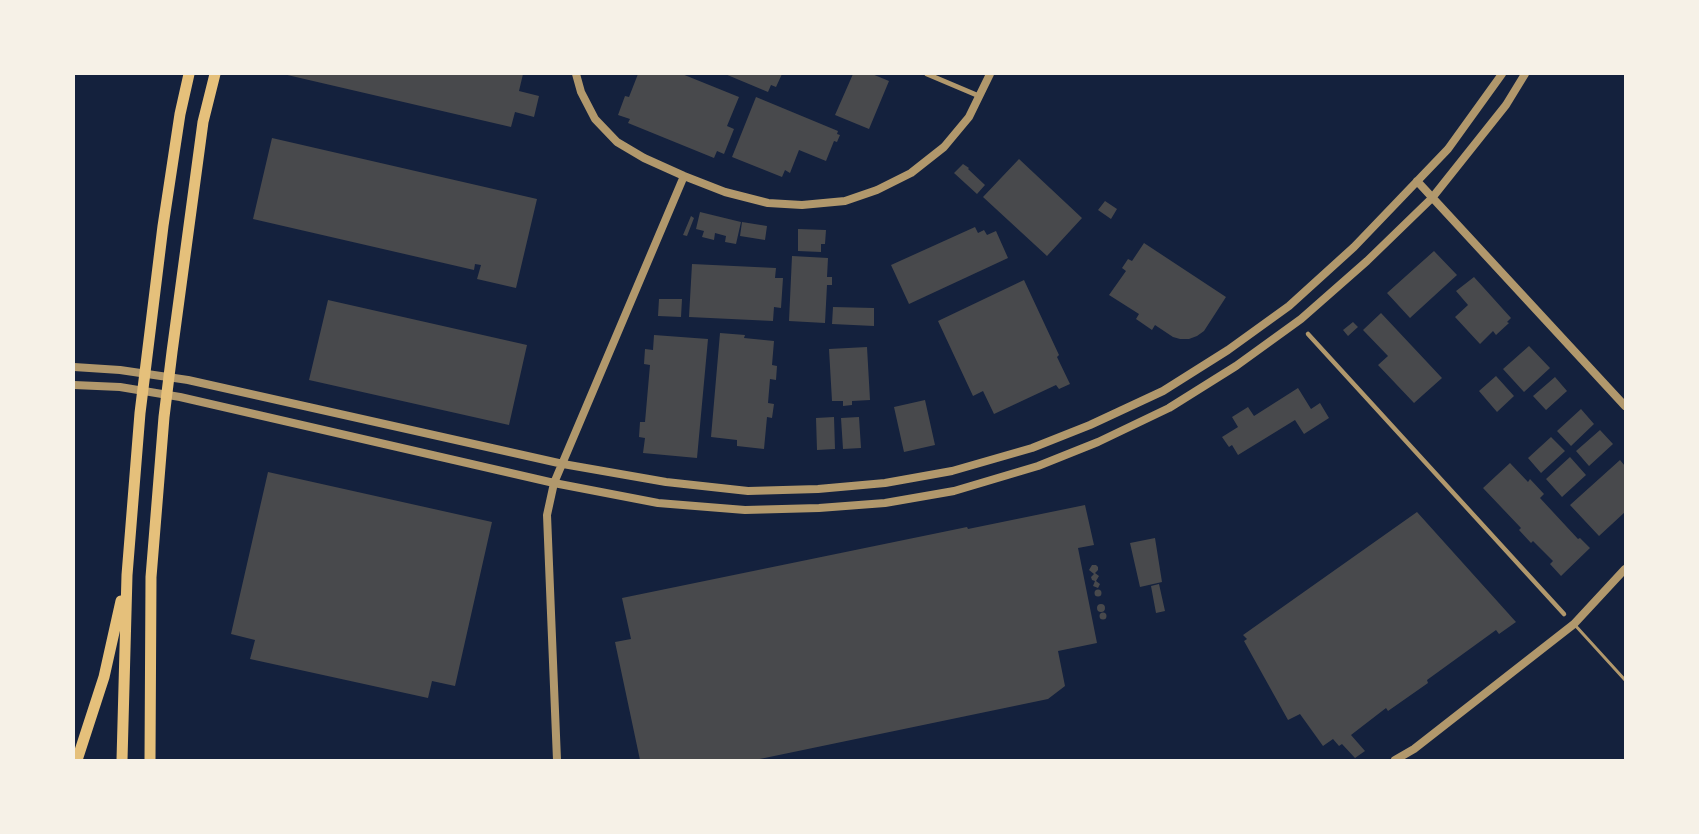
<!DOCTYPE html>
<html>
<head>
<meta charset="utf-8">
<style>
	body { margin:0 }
	#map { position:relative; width:1699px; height:834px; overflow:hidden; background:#14213d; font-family:Montserrat,sans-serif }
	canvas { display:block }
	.frame { position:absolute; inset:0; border:75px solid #f6f1e7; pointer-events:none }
</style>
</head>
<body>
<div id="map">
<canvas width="1699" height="834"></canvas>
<div class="frame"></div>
</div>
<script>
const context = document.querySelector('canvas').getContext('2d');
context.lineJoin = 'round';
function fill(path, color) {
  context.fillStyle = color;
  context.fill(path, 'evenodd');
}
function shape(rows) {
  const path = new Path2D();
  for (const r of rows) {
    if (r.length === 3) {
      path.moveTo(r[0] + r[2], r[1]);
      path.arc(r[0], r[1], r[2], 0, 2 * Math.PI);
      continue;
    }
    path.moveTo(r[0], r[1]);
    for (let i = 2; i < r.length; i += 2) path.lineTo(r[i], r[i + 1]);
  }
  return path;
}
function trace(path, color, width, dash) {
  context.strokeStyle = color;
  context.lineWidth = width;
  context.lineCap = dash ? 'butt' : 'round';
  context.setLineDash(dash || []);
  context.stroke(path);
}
fill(shape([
	[283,74,523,74,519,91,539,96,534,117,515,112,511,127],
	[638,74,682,74,739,97,727,126,734,129,724,154,717,151,714,158,628,123,630,119,618,115,625,96,629,97],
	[725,74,782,74,776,87,771,85,768,92],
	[853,74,872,74,889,81,869,129,835,115],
	[756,97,838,131,837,134,840,135,837,142,834,141,826,161,799,150,790,173,785,170,782,177,732,157],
	[272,138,537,199,516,288,477,279,481,265,475,264,474,270,253,219],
	[1019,159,1082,218,1047,256,983,197],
	[963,164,969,168,968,169,985,185,977,194,954,173],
	[1105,201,1117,209,1111,219,1098,210],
	[700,212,741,222,736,244,725,242,726,236,715,233,714,240,702,237,704,231,696,229],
	[691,216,694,218,687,236,683,235],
	[742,222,767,226,765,240,740,236],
	[975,227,978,233,984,230,987,235,996,231,1008,258,909,304,891,265],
	[798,229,826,230,825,244,821,244,821,252,798,251],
	[1144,243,1226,297,1204,331,1197,336,1189,339,1180,339,1173,337,1155,325,1152,330,1136,319,1139,314,1109,295,1126,271,1122,268,1128,259,1132,261],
	[1434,251,1457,275,1410,318,1387,293],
	[792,256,828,258,827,277,832,277,832,285,827,285,825,323,789,321],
	[692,264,776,268,775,278,783,278,781,308,774,307,773,321,689,317],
	[1474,277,1511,318,1507,322,1509,323,1496,335,1493,331,1480,344,1455,317,1468,305,1456,291],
	[1024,280,1059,355,1057,357,1070,384,1059,389,1056,385,994,414,983,391,973,396,938,321],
	[659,299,682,299,681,317,658,316],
	[328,300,527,345,509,425,309,380],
	[833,307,874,308,874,326,832,324],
	[1381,313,1442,378,1414,403,1378,365,1388,356,1363,330],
	[1353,322,1358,327,1348,336,1343,330],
	[720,333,745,335,744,338,774,341,772,365,777,366,776,380,770,379,768,403,774,404,772,418,767,417,764,449,737,446,737,440,711,437],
	[654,335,708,339,697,458,643,453,645,438,639,437,640,422,645,422,650,365,644,364,645,349,653,350],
	[1529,346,1550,368,1524,392,1503,369],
	[867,347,870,400,852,401,852,405,843,406,843,401,832,401,829,349],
	[1496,376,1514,396,1497,412,1479,391],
	[1555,377,1567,391,1546,410,1533,396],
	[1298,388,1311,409,1320,403,1329,418,1304,434,1295,420,1238,455,1232,445,1229,447,1222,437,1238,427,1232,417,1248,407,1254,416],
	[925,400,935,445,904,452,894,407],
	[1581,409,1594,424,1571,446,1557,431],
	[834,417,835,449,817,450,816,418],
	[859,417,861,448,843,449,841,418],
	[1600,430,1613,444,1589,466,1576,451],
	[1551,437,1565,451,1541,473,1528,458],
	[1570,457,1586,475,1562,497,1546,479],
	[1620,460,1625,466,1625,512,1599,536,1570,505],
	[1510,463,1528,482,1530,479,1544,494,1540,498,1578,539,1580,538,1590,548,1561,576,1550,564,1553,561,1533,541,1531,543,1519,530,1521,528,1483,488],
	[268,472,492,522,455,686,432,681,428,698,250,659,255,640,231,634],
	[1085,505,1094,545,1078,548,1097,643,1058,651,1065,686,1048,699,755,760,640,760,615,642,631,639,622,598,967,527,968,529],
	[1417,512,1516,622,1499,634,1496,630,1427,680,1428,683,1388,711,1386,708,1351,735,1365,751,1355,758,1342,744,1339,746,1333,739,1323,746,1300,714,1288,720,1244,641,1247,639,1243,635],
	[1155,538,1162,582,1140,587,1130,543],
	[1092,565,1096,565,1098,567,1098,570,1095,573,1099,576,1096,581,1100,584,1098,588,1093,586,1095,581,1092,580,1091,577,1094,574,1089,570],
	[1159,584,1165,611,1156,613,1151,586],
	[1098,593,3.5],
	[1101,608,4],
	[1103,616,3.5]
]), '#48494c');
trace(shape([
	[1574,624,1625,680]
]), '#b1986c', 3);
trace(shape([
	[1308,334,1564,614]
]), '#b1986c', 4.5);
trace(shape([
	[927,74,979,96]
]), '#b1986c', 5);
trace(shape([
	[576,74,581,92,595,119,617,142,644,158,684,176,725,192,768,203,802,205,845,201,877,190,911,173,944,147,969,117,990,74],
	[1417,181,1625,406],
	[74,367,120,370,188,380,563,464,666,482,748,491,818,489,885,483,952,471,1032,448,1090,425,1163,391,1228,350,1289,306,1354,247,1448,149,1502,74],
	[74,385,120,387,180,397,554,483,658,503,745,510,819,508,885,503,954,491,1038,466,1098,442,1169,408,1236,366,1301,319,1367,261,1432,198,1506,105,1525,74],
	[557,760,547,515,554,483,684,176],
	[1395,760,1414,749,1574,624,1625,569]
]), '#b1986c', 8);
trace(shape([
	[77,760,104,677,121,601],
	[122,760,127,575,140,413,163,226,180,114,189,74],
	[150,760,151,577,164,417,172,352,203,122,215,74]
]), '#e5c07b', 11);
</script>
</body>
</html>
